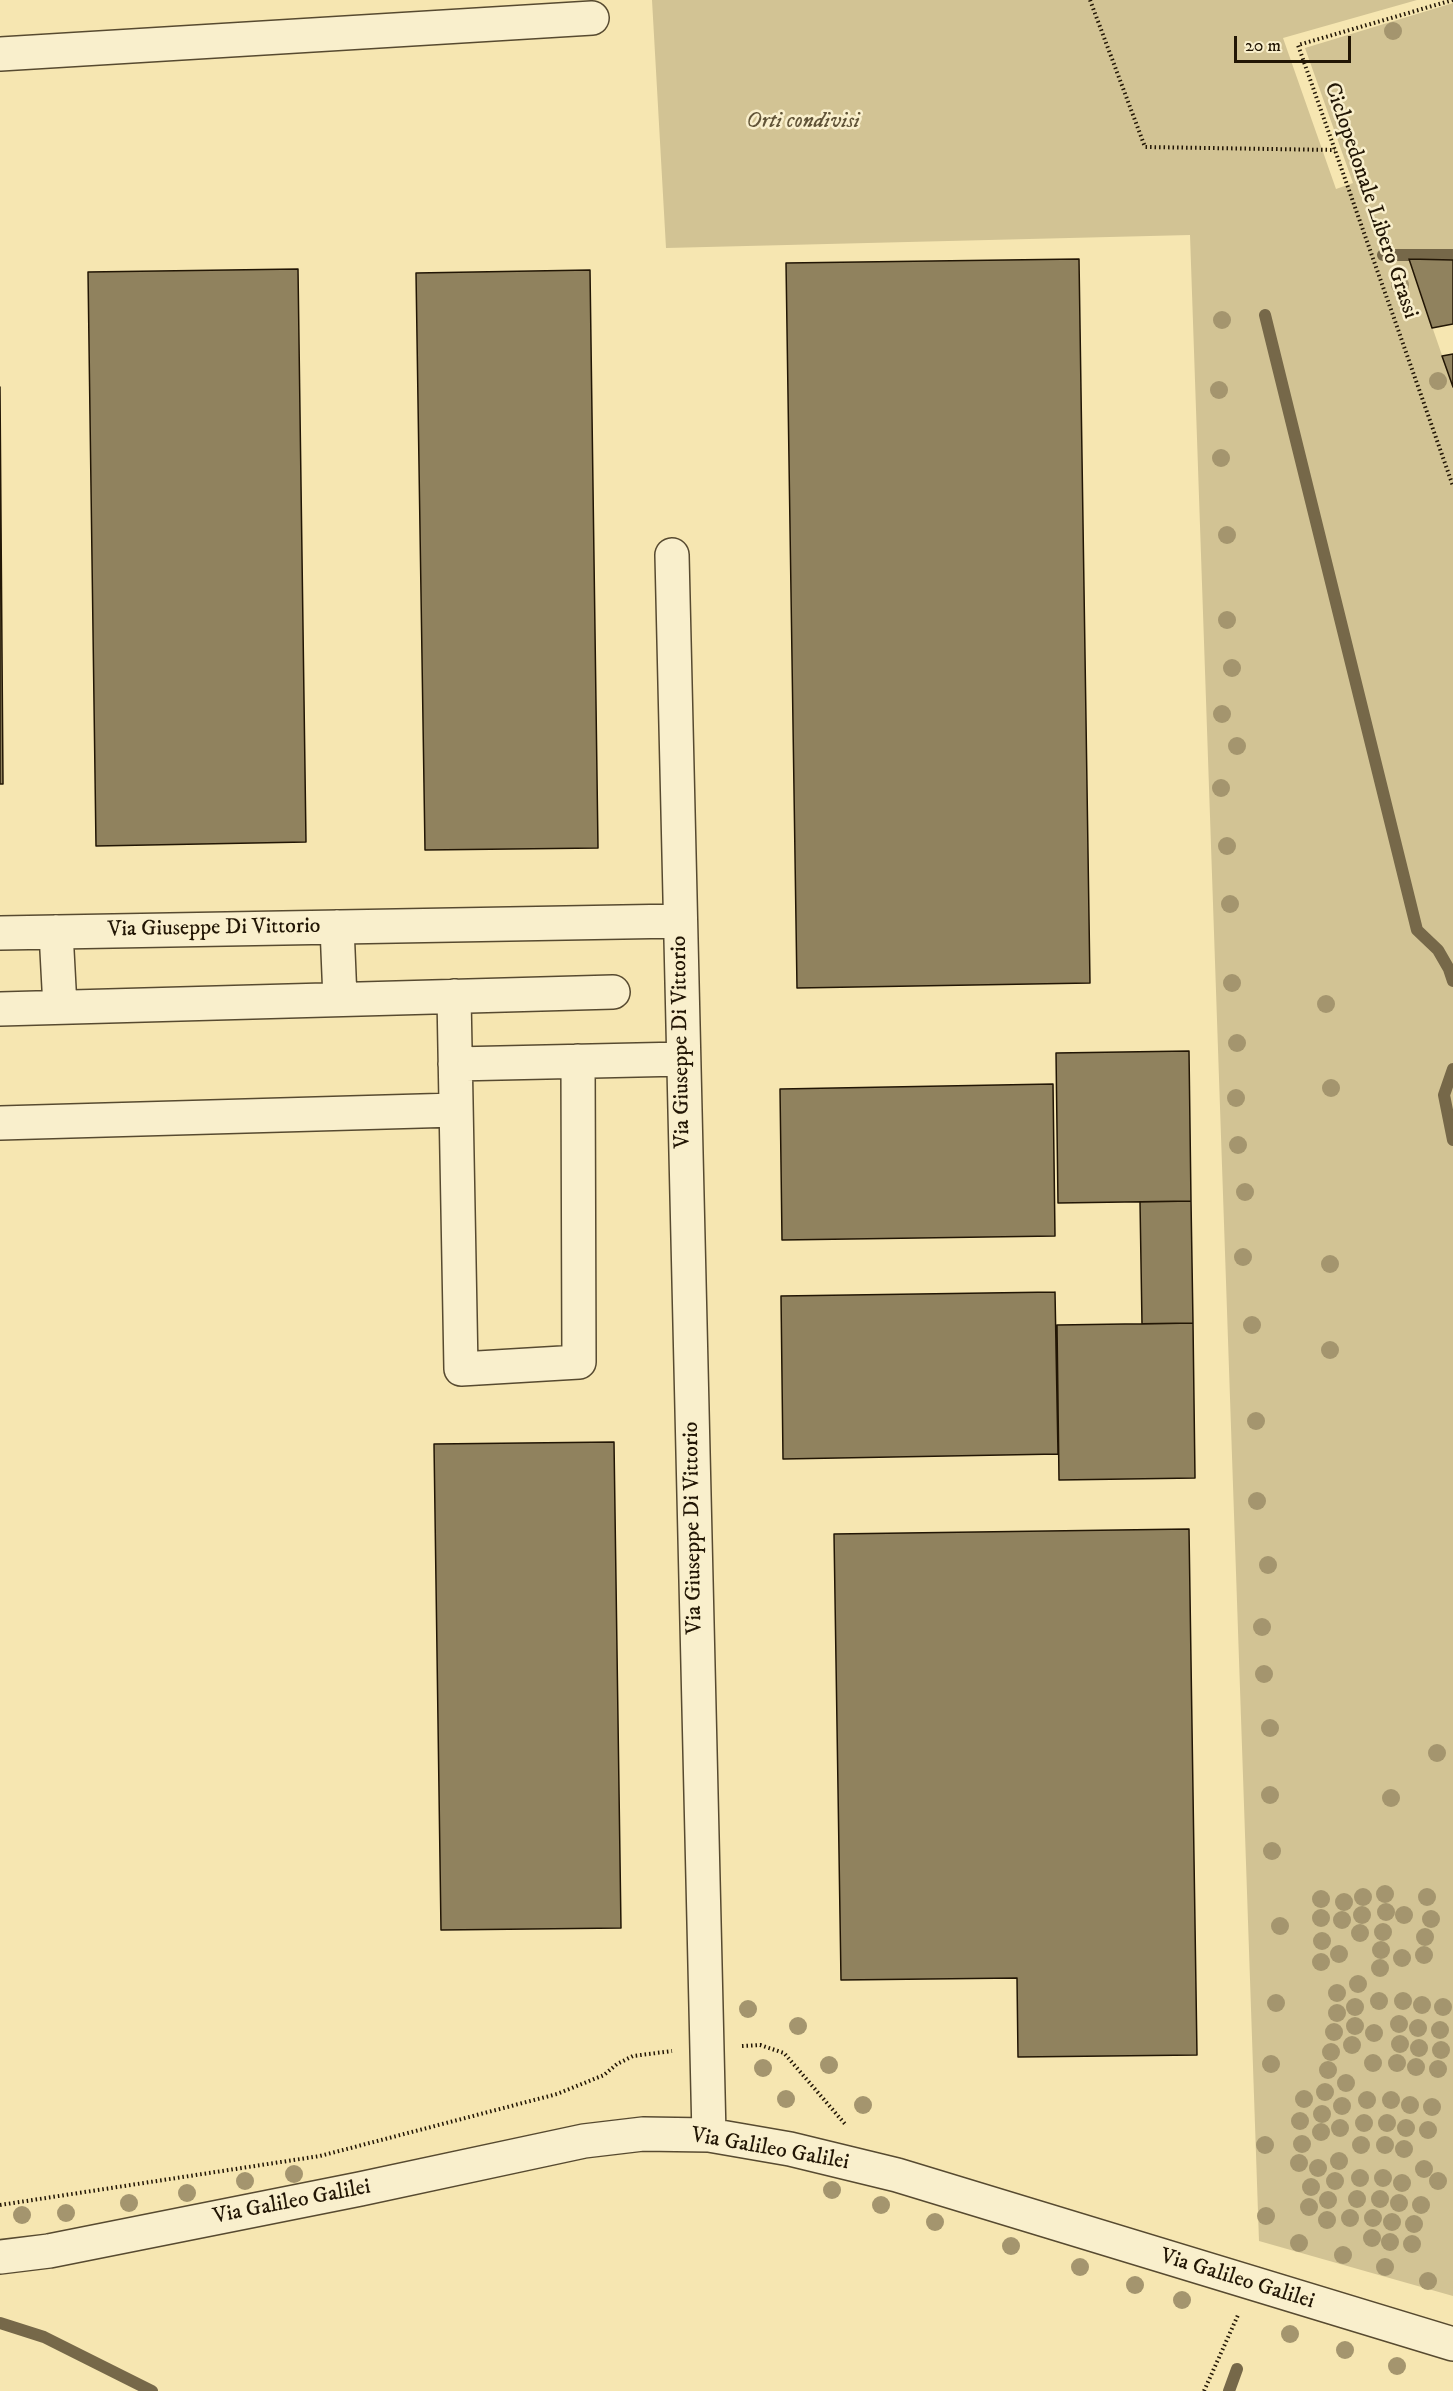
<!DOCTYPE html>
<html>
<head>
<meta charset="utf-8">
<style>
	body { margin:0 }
	#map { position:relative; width:1453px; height:2391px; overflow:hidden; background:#f6e6b1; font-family:"IM FELL DW Pica",serif }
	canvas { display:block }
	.scale { position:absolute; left:1234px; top:36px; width:117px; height:27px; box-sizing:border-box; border:3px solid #221605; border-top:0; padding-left:8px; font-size:18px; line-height:21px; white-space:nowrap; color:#221605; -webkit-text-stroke:4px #f9efcc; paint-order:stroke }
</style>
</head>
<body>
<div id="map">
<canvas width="1453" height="2391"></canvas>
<div class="scale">20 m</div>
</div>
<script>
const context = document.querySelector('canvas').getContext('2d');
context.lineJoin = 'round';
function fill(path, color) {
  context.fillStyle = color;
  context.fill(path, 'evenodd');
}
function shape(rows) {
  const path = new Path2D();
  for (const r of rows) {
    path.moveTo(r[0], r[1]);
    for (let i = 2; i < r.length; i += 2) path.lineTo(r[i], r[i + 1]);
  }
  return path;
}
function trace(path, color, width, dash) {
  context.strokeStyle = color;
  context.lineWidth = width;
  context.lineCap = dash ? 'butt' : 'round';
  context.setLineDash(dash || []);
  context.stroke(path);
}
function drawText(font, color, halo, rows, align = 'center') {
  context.font = font + ' "IM FELL DW Pica",serif';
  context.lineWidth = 5;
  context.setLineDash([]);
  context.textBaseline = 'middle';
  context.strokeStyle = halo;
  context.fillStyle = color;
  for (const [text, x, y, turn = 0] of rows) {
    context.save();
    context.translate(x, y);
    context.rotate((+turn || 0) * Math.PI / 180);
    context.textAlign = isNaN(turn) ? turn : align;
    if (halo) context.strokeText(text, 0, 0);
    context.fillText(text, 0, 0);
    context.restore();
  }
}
fill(shape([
	[652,0,1417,0,1283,38,1336,189,1353,183,1305,48,1453,3,1453,260,1409,260,1453,387,1453,2296,1259,2241,1190,235,666,248]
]), '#d2c394');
trace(shape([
	[1383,255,1453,255],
	[1265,315,1417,930,1438,950,1449,969,1453,981],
	[1453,1069,1444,1095,1453,1140],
	[0,2323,44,2337,152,2391],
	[1229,2391,1237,2369]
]), '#766849', 12);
const building = shape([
	[1079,259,1090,983,797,988,786,263,1079,259],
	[1409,259,1453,260,1453,324,1432,328,1409,259],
	[298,269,306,842,96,846,88,272,298,269],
	[590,270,598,848,425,850,416,273,590,270],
	[1453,354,1453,387,1442,356,1453,354],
	[0,387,3,784,0,784,0,387],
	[1189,1051,1191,1201,1058,1203,1056,1053,1189,1051],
	[1053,1084,1055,1236,782,1240,780,1089,1053,1084],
	[1191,1201,1193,1323,1142,1324,1140,1202,1191,1201],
	[1055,1292,1058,1454,783,1459,781,1296,1055,1292],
	[1193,1323,1195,1478,1059,1480,1057,1325,1193,1323],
	[614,1442,621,1928,441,1930,434,1444,614,1442],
	[1189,1529,1197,2055,1018,2057,1017,1978,841,1980,834,1534,1189,1529]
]);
fill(building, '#90825e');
trace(building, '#221605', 1.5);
const minor = shape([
	[0,54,592,18],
	[672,555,709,2135],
	[337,927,340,999],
	[56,932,60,1007],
	[0,933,679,921],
	[454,996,461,1369,579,1362,578,1061],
	[0,1009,613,992],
	[455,1064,683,1059],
	[0,1123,456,1110],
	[0,2257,49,2251,360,2189,584,2141,643,2134,709,2135,790,2149,897,2175,1453,2344]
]);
trace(minor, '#574a30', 36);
trace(shape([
	[1090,0,1145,147,1335,150],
	[1453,0,1298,45,1453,486],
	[742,2046,760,2045,784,2053,845,2124],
	[0,2205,320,2156,557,2094,604,2075,617,2064,633,2056,672,2051],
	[1204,2391,1238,2315]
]), '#221605', 4, [1.5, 3]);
trace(minor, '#f9efcc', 33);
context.fillStyle = '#a4956e';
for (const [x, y] of [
	[1393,31],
	[1400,285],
	[1222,320],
	[1438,381],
	[1219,390],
	[1221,458],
	[1227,535],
	[1227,620],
	[1232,668],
	[1222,714],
	[1237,746],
	[1221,788],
	[1227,846],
	[1230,904],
	[1232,983],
	[1326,1004],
	[1237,1043],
	[1331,1088],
	[1236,1098],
	[1238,1145],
	[1245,1192],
	[1243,1257],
	[1330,1264],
	[1252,1325],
	[1330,1350],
	[1256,1421],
	[1257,1501],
	[1268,1565],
	[1262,1627],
	[1264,1674],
	[1270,1728],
	[1437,1753],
	[1270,1795],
	[1391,1798],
	[1272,1851],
	[1385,1894],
	[1363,1897],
	[1427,1897],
	[1321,1899],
	[1344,1902],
	[1386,1912],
	[1362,1915],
	[1404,1915],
	[1321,1918],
	[1431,1919],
	[1342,1920],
	[1280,1926],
	[1383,1932],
	[1360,1933],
	[1425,1937],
	[1322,1941],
	[1381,1950],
	[1339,1954],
	[1424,1955],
	[1402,1958],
	[1321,1962],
	[1380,1968],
	[1358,1984],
	[1337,1993],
	[1379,2001],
	[1403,2001],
	[1276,2003],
	[1422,2005],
	[1355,2007],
	[1443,2007],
	[748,2009],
	[1337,2013],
	[1399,2024],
	[798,2026],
	[1355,2026],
	[1418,2028],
	[1440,2030],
	[1334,2032],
	[1374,2033],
	[1400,2044],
	[1352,2045],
	[1419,2048],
	[1441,2050],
	[1331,2052],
	[1373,2063],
	[1397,2063],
	[1271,2064],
	[829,2065],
	[1416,2067],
	[763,2068],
	[1438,2069],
	[1328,2070],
	[1346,2083],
	[1325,2092],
	[786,2099],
	[1304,2099],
	[1367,2100],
	[1391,2100],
	[863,2105],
	[1410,2105],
	[1342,2106],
	[1432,2107],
	[1322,2114],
	[1300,2121],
	[1364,2123],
	[1387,2123],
	[1340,2128],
	[1406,2128],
	[1428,2130],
	[1321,2132],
	[1302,2144],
	[1265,2145],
	[1361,2145],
	[1385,2145],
	[1404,2149],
	[1339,2161],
	[1299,2163],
	[1318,2168],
	[1424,2169],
	[294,2174],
	[1360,2178],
	[1383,2178],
	[245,2181],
	[1335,2181],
	[1438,2181],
	[1402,2183],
	[1311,2187],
	[832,2190],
	[187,2193],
	[1357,2199],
	[1380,2199],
	[1328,2200],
	[129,2203],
	[1399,2203],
	[881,2205],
	[1421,2205],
	[1309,2207],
	[66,2213],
	[22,2215],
	[1266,2216],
	[1350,2218],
	[1373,2218],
	[1327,2220],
	[935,2222],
	[1392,2222],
	[1414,2224],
	[1372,2238],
	[1390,2242],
	[1299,2243],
	[1412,2244],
	[1011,2246],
	[1343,2255],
	[1080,2267],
	[1385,2267],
	[1428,2281],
	[1135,2285],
	[1182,2300],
	[1290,2334],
	[1345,2350],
	[1397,2366]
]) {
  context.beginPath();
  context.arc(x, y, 9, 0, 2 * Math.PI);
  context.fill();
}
drawText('italic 22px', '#605337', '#f9efcc', [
	["Orti condivisi",803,122]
]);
drawText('22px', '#221605', '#f9efcc', [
	["Ciclopedonale Libero Grassi",1370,201,71],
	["Via Giuseppe Di Vittorio",214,929,-1],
	["Via Giuseppe Di Vittorio",682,1042,-91],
	["Via Giuseppe Di Vittorio",694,1528,-91],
	["Via Galileo Galilei",770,2150,10],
	["Via Galileo Galilei",292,2203,-11],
	["Via Galileo Galilei",1237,2280,17]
]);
</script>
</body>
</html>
